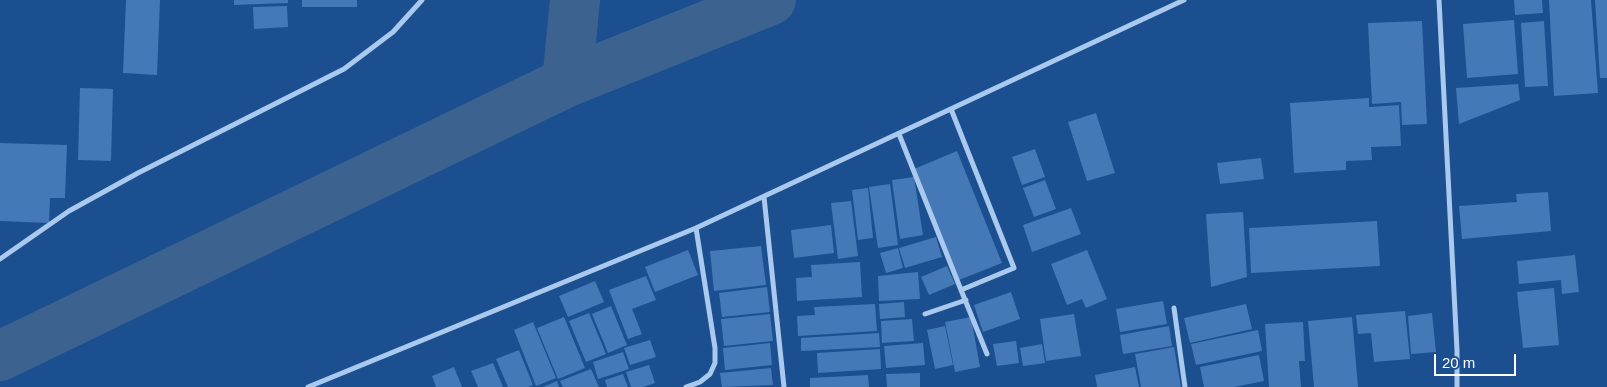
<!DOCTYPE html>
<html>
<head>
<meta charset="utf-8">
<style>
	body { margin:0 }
	#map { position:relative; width:1607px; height:387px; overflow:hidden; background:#1b4f8f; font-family:Helvetica,sans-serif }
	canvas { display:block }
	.scale { position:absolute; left:1434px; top:354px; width:82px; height:22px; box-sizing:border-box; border:2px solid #fff; border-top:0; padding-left:6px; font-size:15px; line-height:18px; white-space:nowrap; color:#fff; -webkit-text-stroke:4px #1b4f8f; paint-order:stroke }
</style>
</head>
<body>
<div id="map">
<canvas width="1607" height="387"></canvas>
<div class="scale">20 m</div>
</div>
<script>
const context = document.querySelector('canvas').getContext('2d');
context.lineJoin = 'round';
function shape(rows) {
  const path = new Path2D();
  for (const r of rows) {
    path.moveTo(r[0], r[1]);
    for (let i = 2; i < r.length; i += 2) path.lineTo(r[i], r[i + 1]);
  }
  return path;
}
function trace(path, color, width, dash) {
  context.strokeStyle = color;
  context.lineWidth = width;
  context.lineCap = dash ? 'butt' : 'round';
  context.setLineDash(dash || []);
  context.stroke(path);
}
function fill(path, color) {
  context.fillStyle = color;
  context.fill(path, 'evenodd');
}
trace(shape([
	[567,82,575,0],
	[0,356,567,82,771,0]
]), '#3c6290', 50);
fill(shape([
	[126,0,160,0,157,75,123,73],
	[234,0,288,0,288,3,234,5],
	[302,0,357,0,357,7,302,7],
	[1514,0,1542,0,1543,13,1515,15],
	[1549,0,1591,0,1598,93,1554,96],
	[1595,0,1607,0,1607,78,1600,78],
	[287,6,288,27,254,29,253,7],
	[1514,20,1518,74,1467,78,1463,24],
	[1422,21,1427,124,1402,125,1401,102,1372,104,1368,23],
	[1544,21,1548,86,1525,87,1521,23],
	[1518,84,1520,100,1459,124,1456,88],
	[80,88,113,89,111,161,78,160],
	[1369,98,1369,107,1399,105,1401,146,1371,147,1372,160,1346,161,1346,170,1294,173,1290,103],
	[1096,113,1115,173,1087,181,1068,122],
	[0,143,67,145,65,198,50,198,49,223,0,221],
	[1035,149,1045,177,1022,185,1012,157],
	[957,151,1002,263,959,280,914,169],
	[1261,158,1264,179,1220,184,1217,163],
	[914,177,923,235,900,239,892,180],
	[1045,180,1056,209,1034,217,1023,188],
	[890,184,898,245,878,248,869,187],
	[868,188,873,238,858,240,852,190],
	[1548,192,1551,231,1462,239,1459,206,1517,202,1516,194],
	[851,201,858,256,838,259,831,203],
	[1071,208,1081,234,1032,252,1023,225],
	[1243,212,1247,277,1211,287,1206,214],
	[1377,221,1380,266,1251,273,1249,228],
	[831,225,834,253,794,258,791,230],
	[936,237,942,257,905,268,899,248],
	[761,246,766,285,714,291,710,251],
	[898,248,903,268,886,273,880,253],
	[688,250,698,275,655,292,645,267],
	[1087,250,1107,299,1086,308,1082,299,1067,305,1051,264],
	[1575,255,1579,292,1562,294,1561,280,1519,284,1517,261],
	[860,262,862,297,797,301,796,278,812,277,811,265],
	[947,266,955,284,929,295,921,277],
	[918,272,920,299,879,301,878,276],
	[646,276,656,300,632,309,642,334,628,339,609,290],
	[595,281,604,302,568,317,559,296],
	[767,287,770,312,722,317,719,293],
	[1554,288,1559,345,1523,348,1517,292],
	[1011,292,1020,319,983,332,974,305],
	[1163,301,1167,324,1120,332,1116,309],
	[904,302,905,317,880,319,879,304],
	[875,304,877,331,798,336,797,316,815,315,814,307],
	[1246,304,1252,329,1190,343,1184,318],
	[611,306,627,345,608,353,592,314],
	[1405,311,1410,359,1374,362,1371,333,1358,334,1356,315],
	[589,313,606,354,586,362,569,321],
	[1432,313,1436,352,1411,354,1408,316],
	[770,314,773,341,724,346,721,319],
	[1074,314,1081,356,1046,361,1040,319],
	[564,317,585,368,558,379,537,328],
	[971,317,980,367,955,372,945,322],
	[1352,317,1358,387,1314,387,1308,321],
	[912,319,914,341,882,343,881,321],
	[533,322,556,378,536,386,514,330],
	[1303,322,1305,361,1299,361,1301,387,1269,387,1265,324],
	[945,326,953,365,935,369,927,330],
	[1169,326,1172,346,1123,354,1120,335],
	[1258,330,1262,351,1196,365,1191,344],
	[879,333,880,347,801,351,801,338],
	[650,340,656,357,630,365,624,348],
	[1016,341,1019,363,997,366,993,344],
	[770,343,772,365,725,370,723,348],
	[923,343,925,365,886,368,884,346],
	[1042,344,1045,363,1023,366,1020,348],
	[1174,347,1181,387,1141,387,1135,354],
	[880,349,881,369,818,373,817,353],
	[519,350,533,385,528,387,508,387,496,359],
	[623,352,629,369,598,379,593,362],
	[1259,355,1264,381,1234,387,1204,387,1200,367],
	[493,363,503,387,478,387,471,371],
	[649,365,655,383,643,387,631,387,626,372],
	[454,367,462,387,436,387,432,376],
	[1135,367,1139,387,1097,387,1095,375],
	[771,368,773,385,722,387,720,373],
	[591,369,599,387,563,387,560,381],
	[920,373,920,387,887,387,886,374],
	[623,374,628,387,607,387,605,380],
	[868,375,869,387,810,387,810,378],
	[557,381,559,387,543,387]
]), '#4478b7');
trace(shape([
	[1439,0,1457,350,1457,387],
	[899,134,961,290,1014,268,951,109],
	[764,197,784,387],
	[0,259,69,211,138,173,344,69,393,32,422,0],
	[961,290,987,354],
	[1174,308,1185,387],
	[925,314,966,300],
	[308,387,696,228,1184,0],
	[686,387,700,382,710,374,715,363,715,348,696,228]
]), '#a9c9ee', 5);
</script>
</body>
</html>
